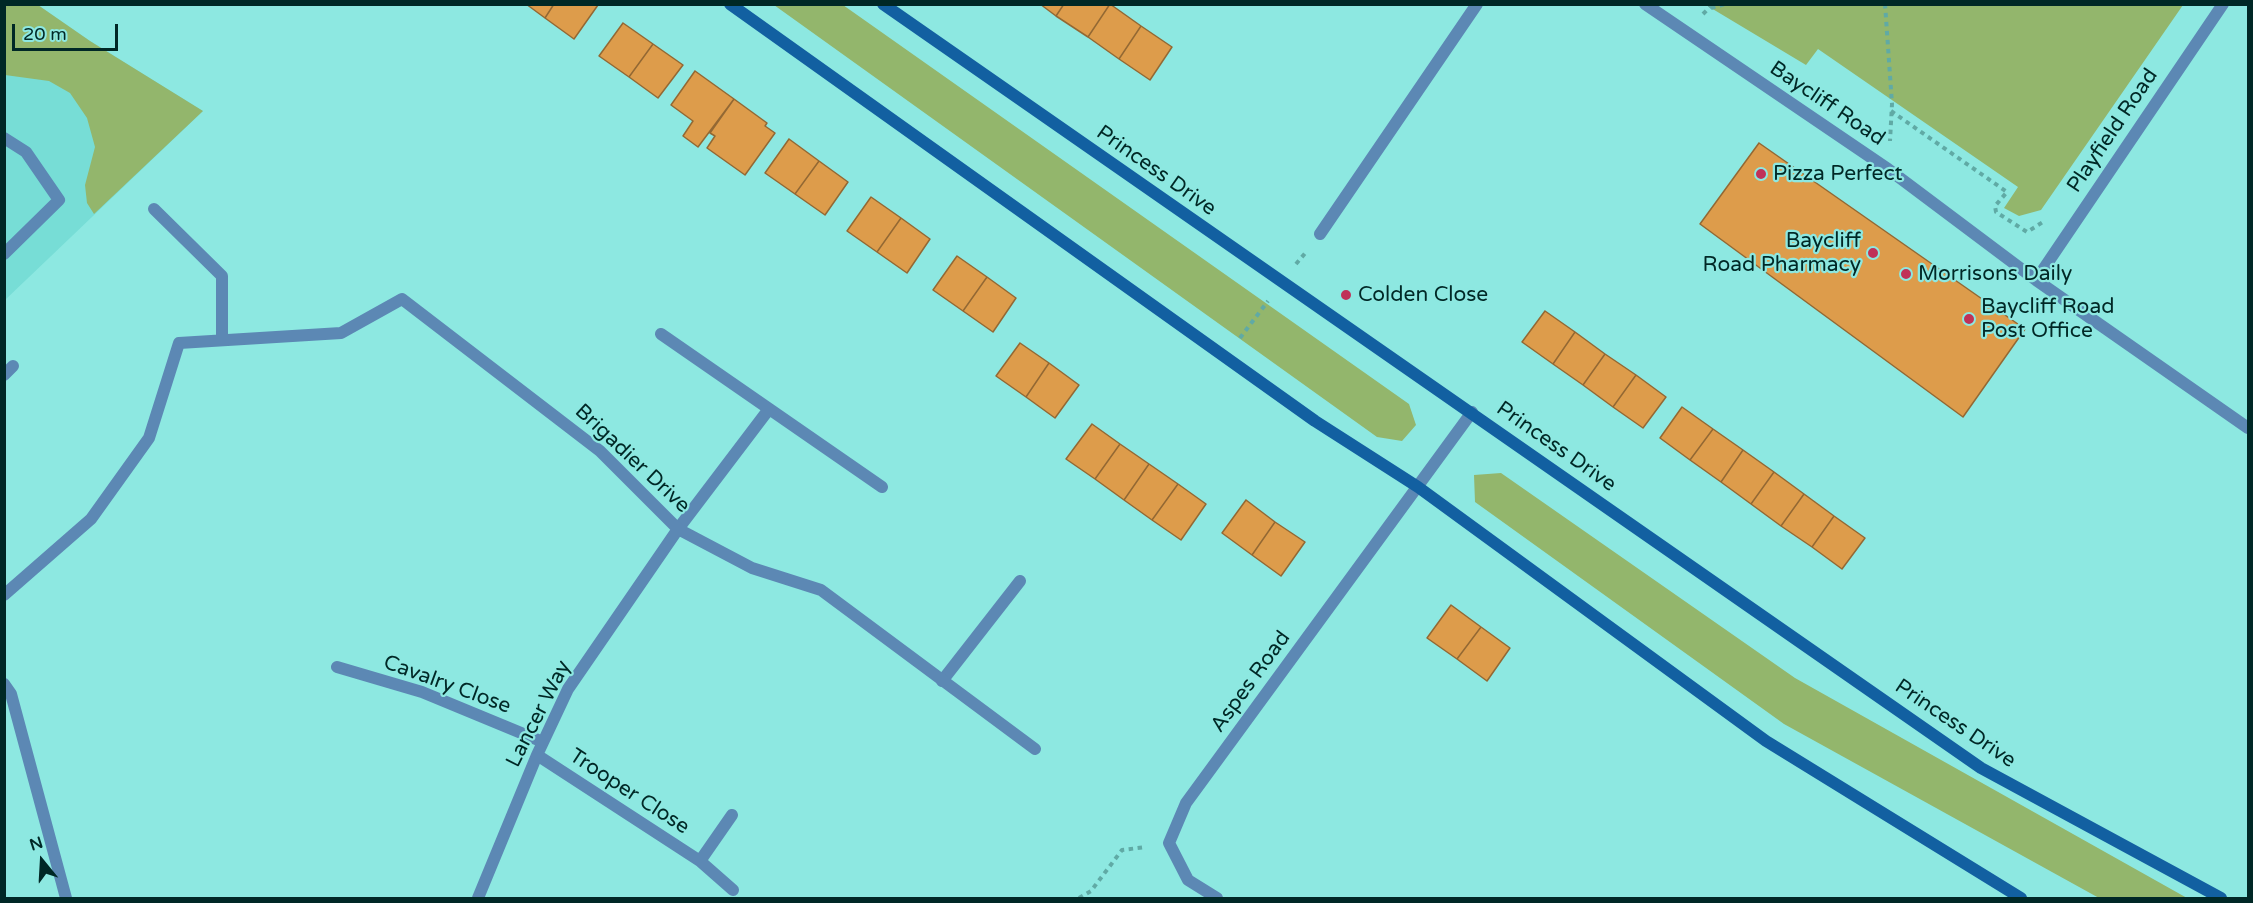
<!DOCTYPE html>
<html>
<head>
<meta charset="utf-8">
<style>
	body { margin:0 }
	#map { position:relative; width:2253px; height:903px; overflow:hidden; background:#8de8e1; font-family:"Varela Round",sans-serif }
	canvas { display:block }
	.frame { position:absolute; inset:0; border:6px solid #002826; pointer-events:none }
	.north { position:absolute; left:12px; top:831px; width:60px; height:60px; -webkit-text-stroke:4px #8de8e1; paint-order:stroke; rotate:342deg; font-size:16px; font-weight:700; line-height:24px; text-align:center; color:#002826 }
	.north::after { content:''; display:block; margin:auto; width:21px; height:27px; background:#002826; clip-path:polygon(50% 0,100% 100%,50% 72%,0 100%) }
	.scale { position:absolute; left:12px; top:24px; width:106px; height:27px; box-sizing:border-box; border:3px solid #002826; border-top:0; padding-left:8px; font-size:18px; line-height:21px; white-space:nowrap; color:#002826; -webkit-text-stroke:4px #8de8e1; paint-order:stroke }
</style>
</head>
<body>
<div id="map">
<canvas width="2253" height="903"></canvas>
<div class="frame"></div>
<div class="north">N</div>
<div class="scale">20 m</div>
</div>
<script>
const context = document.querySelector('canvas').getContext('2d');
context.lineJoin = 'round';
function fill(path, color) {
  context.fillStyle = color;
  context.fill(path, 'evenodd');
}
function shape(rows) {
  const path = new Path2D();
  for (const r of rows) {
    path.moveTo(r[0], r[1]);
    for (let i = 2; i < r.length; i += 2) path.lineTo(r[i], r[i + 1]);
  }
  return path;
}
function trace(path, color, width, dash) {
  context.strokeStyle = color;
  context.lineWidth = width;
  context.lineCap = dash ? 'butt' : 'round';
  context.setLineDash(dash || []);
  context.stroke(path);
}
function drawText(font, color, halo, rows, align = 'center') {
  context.font = font + ' "Varela Round",sans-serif';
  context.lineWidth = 4.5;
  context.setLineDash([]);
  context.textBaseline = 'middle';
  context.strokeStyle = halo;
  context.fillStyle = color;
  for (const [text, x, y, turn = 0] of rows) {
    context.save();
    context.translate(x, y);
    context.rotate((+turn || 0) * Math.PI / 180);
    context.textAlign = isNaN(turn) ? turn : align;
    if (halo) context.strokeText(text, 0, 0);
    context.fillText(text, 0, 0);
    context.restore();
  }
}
fill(shape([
	[5,5,38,5,90,41,203,111,5,300]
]), '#77ddd6');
fill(shape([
	[4,5,38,5,90,41,203,111,94,214,87,203,85,185,95,147,87,118,70,93,49,81,5,75],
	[774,5,843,5,1409,404,1416,425,1402,441,1377,437],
	[1706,5,2183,5,2041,210,2019,216,2004,208,2018,187,1818,49,1806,65],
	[1501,473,1795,678,2187,898,2099,898,1784,724,1475,502,1474,475]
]), '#93b66c');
const building = shape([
	[526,4,554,4,545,18,526,4],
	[554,4,597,4,598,5,574,39,545,18,554,4],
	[1040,4,1064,4,1056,16,1040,4],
	[1064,4,1110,4,1088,37,1056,16,1064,4],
	[1110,4,1141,26,1119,59,1088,37,1110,4],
	[623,23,653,44,629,77,599,56,623,23],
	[1141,26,1172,47,1150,80,1119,59,1141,26],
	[653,44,683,65,658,98,629,77,653,44],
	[695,71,734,99,698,147,683,136,693,121,671,105,695,71],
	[734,99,767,123,765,126,775,133,745,175,707,148,715,136,710,133,734,99],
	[789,139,819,161,795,194,765,173,789,139],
	[1759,143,2025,329,1963,417,1700,224,1759,143],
	[819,161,848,182,825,215,795,194,819,161],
	[871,197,901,218,877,252,847,231,871,197],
	[901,218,930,239,907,273,877,252,901,218],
	[957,256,987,277,963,311,933,290,957,256],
	[987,277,1016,298,993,332,963,311,987,277],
	[1545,311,1575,332,1553,364,1522,342,1545,311],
	[1575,332,1605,354,1583,385,1553,364,1575,332],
	[1020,343,1049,363,1026,397,996,376,1020,343],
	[1605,354,1636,375,1613,407,1583,385,1605,354],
	[1049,363,1079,385,1055,418,1026,397,1049,363],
	[1636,375,1666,397,1643,428,1613,407,1636,375],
	[1682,407,1713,429,1690,460,1660,438,1682,407],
	[1092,424,1120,444,1095,479,1066,459,1092,424],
	[1713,429,1743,450,1721,482,1690,460,1713,429],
	[1120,444,1149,464,1124,500,1095,479,1120,444],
	[1743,450,1774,472,1751,504,1721,482,1743,450],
	[1149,464,1178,484,1152,520,1124,500,1149,464],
	[1774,472,1804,494,1781,526,1751,504,1774,472],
	[1178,484,1206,504,1181,540,1152,520,1178,484],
	[1804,494,1834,516,1812,547,1781,526,1804,494],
	[1246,500,1275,522,1252,555,1222,533,1246,500],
	[1834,516,1865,538,1842,569,1812,547,1834,516],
	[1275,522,1305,542,1281,576,1252,555,1275,522],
	[1451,605,1481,627,1457,659,1427,638,1451,605],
	[1481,627,1510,648,1487,681,1457,659,1481,627]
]);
fill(building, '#dd9c4b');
trace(building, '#936833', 1.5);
trace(shape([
	[1885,4,1892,104,1890,141],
	[1711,8,1725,4],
	[1703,14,1713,4],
	[1891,111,2007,192,1995,206,1996,212,2027,232,2043,222],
	[1296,264,1307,251],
	[1240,338,1268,301],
	[1079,898,1091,891,1122,850,1146,847]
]), '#60aaa5', 4, [4.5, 4.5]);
trace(shape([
	[4,138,26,152,59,200,4,254],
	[661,334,882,487],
	[4,375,13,366],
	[678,529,769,409],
	[942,681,1020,581]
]), '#5c88b4', 12);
trace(shape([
	[1645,4,1888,169,2036,280,2248,428],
	[154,209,222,276,222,340],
	[1320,234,1477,4],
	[2036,280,2223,4],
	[4,595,91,519,149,438,179,343,341,333,402,299,600,451,678,529,752,568,821,590,1035,749],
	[337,667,422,692,543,742],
	[4,684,11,694,66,898],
	[537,755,700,861,733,890],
	[700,861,732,815],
	[478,898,537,755,568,689,678,529],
	[1217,898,1188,880,1169,843,1186,803,1472,412]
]), '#5c88b4', 12);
trace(shape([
	[730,4,1315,421,1418,487,1766,741,2021,898],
	[883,4,1981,768,2221,898]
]), '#1260a1', 12);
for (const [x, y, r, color] of [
	[1761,174,6,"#c03158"],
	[1873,253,6,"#c03158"],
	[1906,274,6,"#c03158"],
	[1346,295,6,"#c03158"],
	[1969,319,6,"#c03158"]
]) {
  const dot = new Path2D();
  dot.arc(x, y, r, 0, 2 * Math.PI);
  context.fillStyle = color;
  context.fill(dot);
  trace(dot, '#8de8e1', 2);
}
drawText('21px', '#002826', '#8de8e1', [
	["Baycliff Road",1827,104,34],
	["Playfield Road",2113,131,-56],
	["Princess Drive",1156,171,35],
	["Princess Drive",1556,447,35],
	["Brigadier Drive",632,459,43],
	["Aspes Road",1251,682,-54],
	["Cavalry Close",447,685,20],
	["Lancer Way",539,714,-63],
	["Princess Drive",1955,724,34],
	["Trooper Close",629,792,33]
]);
drawText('21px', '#002826', '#8de8e1', [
	["Pizza Perfect",1773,174],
	["Baycliff",1861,241,"right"],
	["Road Pharmacy",1861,265,"right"],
	["Morrisons Daily",1918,274],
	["Colden Close",1358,295],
	["Baycliff Road",1981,307],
	["Post Office",1981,331]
], 'left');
</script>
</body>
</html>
